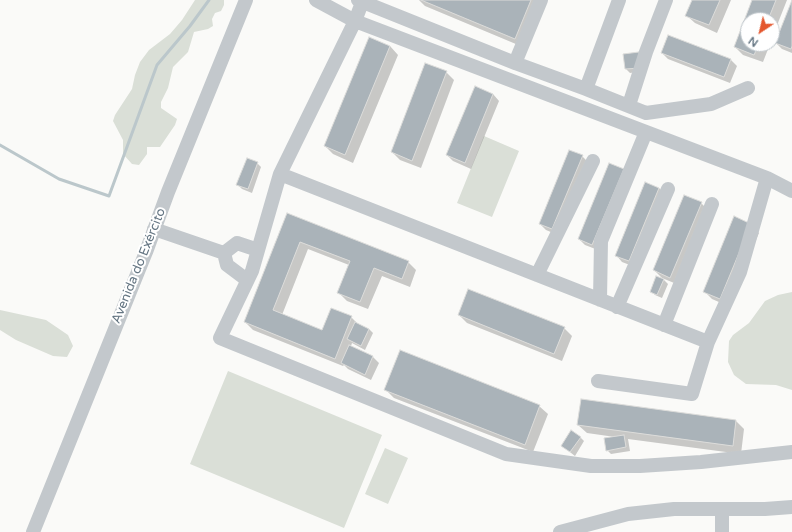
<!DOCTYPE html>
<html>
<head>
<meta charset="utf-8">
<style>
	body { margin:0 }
	#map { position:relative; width:792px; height:532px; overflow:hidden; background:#fafaf8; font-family:"Varela Round",sans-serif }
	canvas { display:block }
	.north { position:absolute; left:740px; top:12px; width:40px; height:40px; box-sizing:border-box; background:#fff; border:1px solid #c1c8cd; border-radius:50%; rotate:215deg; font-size:11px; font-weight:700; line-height:16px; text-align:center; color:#657683 }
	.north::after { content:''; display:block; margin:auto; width:14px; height:18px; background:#e4572e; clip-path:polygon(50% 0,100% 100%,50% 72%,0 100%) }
</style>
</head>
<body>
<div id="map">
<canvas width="792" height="532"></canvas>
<div class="north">N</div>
</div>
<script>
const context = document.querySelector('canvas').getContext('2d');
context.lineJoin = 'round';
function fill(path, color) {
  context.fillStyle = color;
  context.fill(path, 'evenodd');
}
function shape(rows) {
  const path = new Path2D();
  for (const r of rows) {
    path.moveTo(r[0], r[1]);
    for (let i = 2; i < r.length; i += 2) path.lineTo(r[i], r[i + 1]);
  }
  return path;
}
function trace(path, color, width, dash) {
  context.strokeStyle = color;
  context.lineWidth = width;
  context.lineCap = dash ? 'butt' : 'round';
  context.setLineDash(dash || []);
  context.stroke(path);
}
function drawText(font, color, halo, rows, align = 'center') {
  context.font = font + ' "Varela Round",sans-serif';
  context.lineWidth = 4;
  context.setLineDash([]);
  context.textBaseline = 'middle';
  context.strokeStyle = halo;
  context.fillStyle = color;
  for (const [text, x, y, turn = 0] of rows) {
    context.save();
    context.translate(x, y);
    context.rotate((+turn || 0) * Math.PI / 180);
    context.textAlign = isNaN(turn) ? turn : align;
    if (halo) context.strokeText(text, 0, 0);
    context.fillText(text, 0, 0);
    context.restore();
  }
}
fill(shape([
	[195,0,224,0,224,5,221,11,215,13,212,19,213,26,208,29,194,32,188,52,173,67,168,88,161,102,161,108,177,119,175,125,160,147,147,147,147,154,139,165,132,164,123,154,123,140,113,121,115,115,132,89,135,75,140,62,149,50,170,34,182,20],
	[484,136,519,151,492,217,457,203],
	[792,292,792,390,776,385,746,384,734,375,728,362,729,341,733,335,749,323,765,301,778,295],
	[0,310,46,320,68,335,73,346,67,357,53,356,16,340,0,330],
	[228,371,382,435,344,528,190,464],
	[385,448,408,458,388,504,365,494]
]), '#dadfd7');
fill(shape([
	[419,0,540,0,523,47,425,6],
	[693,0,731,0,717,33,695,23,686,15],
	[753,0,787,0,772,38,772,20,748,20,748,44,770,44,763,62,743,55,735,47],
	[792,2,792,53,782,49,776,43],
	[390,46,398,55,353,163,333,154,325,146],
	[639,53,644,71,630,73,626,69],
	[662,53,731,60,737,66,730,83,668,59],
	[446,72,454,80,421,168,400,160,392,152],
	[475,87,493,94,499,101,471,169,453,161,447,155],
	[582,156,588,162,558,235,546,230,540,224],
	[257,163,261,167,252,193,242,189,238,185],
	[629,176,598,250,585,245,579,239],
	[646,183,659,188,665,194,635,267,622,262,616,255],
	[701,203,709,211,679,285,662,278,654,270],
	[288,214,408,262,416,270,410,287,382,276,368,309,347,301,338,292,349,265,308,249,282,315,323,331,351,317,359,325,369,329,373,333,365,350,352,343,351,346,373,357,379,363,371,380,348,369,344,365,343,366,253,330,245,322],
	[751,224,759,233,728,306,712,299,704,291],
	[657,277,664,280,668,284,662,298,655,295,651,291],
	[459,315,564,328,572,336,562,361,467,323],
	[385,389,539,406,548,414,533,452,394,398],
	[736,421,744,429,741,454,628,439,630,451,611,454,607,450,615,437,587,433,578,425],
	[580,437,584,441,575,456,562,446]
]), '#0003');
trace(shape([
	[0,145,59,179,109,196,157,65,190,26,209,0]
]), '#bbc7cb', 3);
const building = shape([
	[421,0,531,0,515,39,421,0],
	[692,0,720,0,709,25,685,16,692,0],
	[752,0,776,0,768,20,748,20,748,44,759,44,754,55,734,47,752,0],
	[792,0,792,46,791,49,775,43,792,0],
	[668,35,731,59,724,77,661,53,668,35],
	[369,37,390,46,345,155,324,146,369,37],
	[639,52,641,68,625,69,623,54,639,52],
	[425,63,447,71,412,161,391,152,425,63],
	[475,86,493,94,465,163,446,155,475,86],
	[569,150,583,155,552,229,539,224,569,150],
	[247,158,258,162,248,189,236,185,247,158],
	[609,163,624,169,592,245,578,239,609,163],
	[645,182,659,188,629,261,615,256,645,182],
	[684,195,702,202,670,278,653,270,684,195],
	[287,213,409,261,402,279,374,268,360,302,337,293,350,261,300,242,273,310,322,330,331,308,352,316,335,359,244,322,287,213],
	[734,216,751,224,720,299,703,292,734,216],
	[656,276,664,279,657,295,650,292,656,276],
	[468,289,565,327,554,354,458,315,468,289],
	[355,322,369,329,361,346,347,339,355,322],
	[349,345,373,356,365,375,341,363,349,345],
	[400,350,540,405,525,445,384,390,400,350],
	[581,399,736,420,733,446,577,425,581,399],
	[571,430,581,437,570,452,561,446,571,430],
	[624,435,626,447,606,451,604,438,624,435]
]);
fill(building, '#aab3b9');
trace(building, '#dcdcda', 1);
trace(shape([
	[316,0,355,21,363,0],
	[358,0,515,63,586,89,646,113,711,104,748,88],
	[515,63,541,0],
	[586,89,619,0],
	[629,105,646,52,666,0],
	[280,174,355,21,767,178,792,191],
	[767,178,740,272,708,342,280,174,252,271,220,338,506,454,591,466,640,466,701,462,792,452],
	[154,229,224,253,227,265,247,280],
	[224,253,237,243,258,250],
	[537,275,593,161],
	[600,300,601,241,646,132],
	[617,307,668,189],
	[664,325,712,204],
	[598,381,692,394,708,342],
	[722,509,722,532],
	[33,532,146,252,168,192,246,0],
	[560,532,628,514,674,509,765,509,792,507]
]), '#c3c8cc', 14);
drawText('13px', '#657683', '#fff', [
	["Avenida do Exército",139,266,-68]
]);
</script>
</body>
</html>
